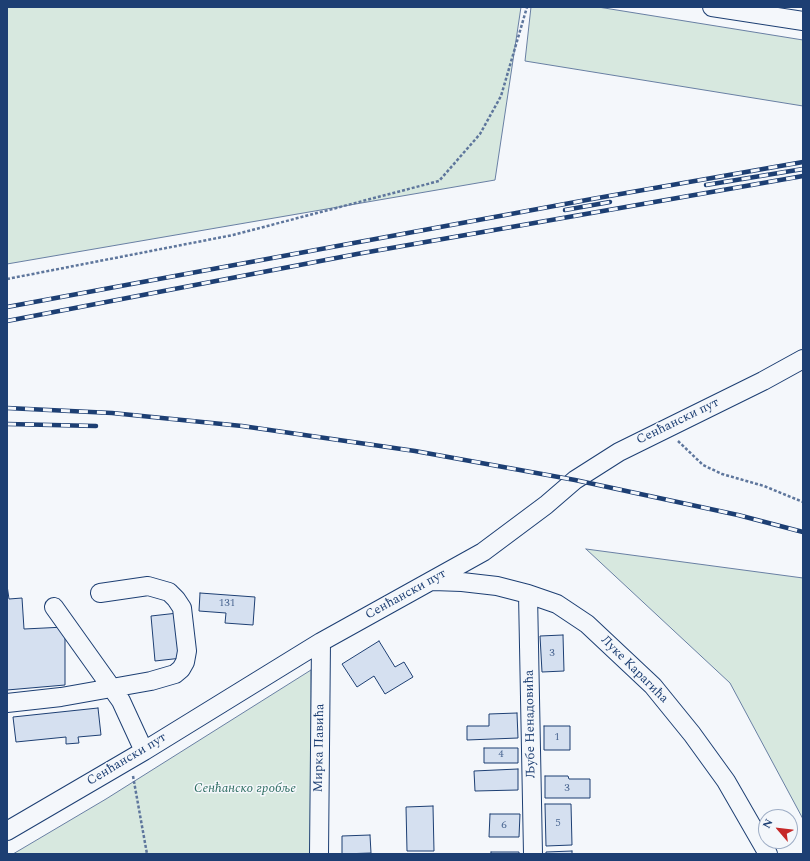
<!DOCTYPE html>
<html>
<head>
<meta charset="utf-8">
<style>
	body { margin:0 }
	#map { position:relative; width:810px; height:861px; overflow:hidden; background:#f4f7fb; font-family:Spectral,serif }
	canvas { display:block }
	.frame { position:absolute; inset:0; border:8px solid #1d3f73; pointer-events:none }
	.north { position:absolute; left:758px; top:809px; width:40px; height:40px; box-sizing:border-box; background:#f4f7fb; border:1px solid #9eadc5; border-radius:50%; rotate:298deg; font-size:11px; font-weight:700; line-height:16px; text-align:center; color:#1d3f73 }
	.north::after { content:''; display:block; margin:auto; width:14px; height:18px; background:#c62828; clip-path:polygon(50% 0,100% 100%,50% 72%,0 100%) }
</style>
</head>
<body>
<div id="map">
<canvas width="810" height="861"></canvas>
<div class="frame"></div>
<div class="north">N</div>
</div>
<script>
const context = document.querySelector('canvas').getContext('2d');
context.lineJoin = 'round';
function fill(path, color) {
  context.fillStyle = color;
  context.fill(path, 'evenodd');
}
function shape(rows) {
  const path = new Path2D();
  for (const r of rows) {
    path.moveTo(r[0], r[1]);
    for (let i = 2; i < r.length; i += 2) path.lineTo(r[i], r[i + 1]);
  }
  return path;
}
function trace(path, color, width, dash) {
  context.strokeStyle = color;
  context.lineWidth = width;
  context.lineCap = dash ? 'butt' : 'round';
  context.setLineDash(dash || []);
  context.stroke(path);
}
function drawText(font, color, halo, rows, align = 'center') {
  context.font = font + ' Spectral,serif';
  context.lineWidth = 3;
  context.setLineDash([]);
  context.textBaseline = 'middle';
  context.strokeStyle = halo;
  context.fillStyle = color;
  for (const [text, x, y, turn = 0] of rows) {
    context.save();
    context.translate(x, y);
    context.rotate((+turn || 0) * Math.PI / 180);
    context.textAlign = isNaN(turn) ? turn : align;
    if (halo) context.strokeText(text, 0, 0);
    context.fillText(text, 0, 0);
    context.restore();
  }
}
const green = shape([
	[7,7,521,7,495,180,7,264,7,7],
	[531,7,598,7,803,40,803,106,525,61,531,7],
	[586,549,803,578,803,819,730,683,586,549],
	[311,670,312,854,13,854,106,799,311,670]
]);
fill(green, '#d7e8df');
trace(green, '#687fa3', 1);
const building = shape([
	[7,585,9,599,22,598,24,629,65,627,65,685,7,690,7,585],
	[200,593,255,597,253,625,225,623,226,613,199,611,200,593],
	[178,613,182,658,155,661,151,616,178,613],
	[563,635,564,671,542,672,540,636,563,635],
	[379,641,395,667,404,662,413,677,385,694,374,676,357,687,342,664,379,641],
	[98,708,101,735,78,737,79,743,66,744,66,737,16,742,13,717,98,708],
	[517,713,518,738,467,740,467,726,489,726,489,714,517,713],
	[544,726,570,726,570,750,544,750,544,726],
	[484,748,518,748,518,763,484,763,484,748],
	[518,769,518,790,475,791,474,771,518,769],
	[545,776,568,776,569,779,590,779,590,798,545,798,545,776],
	[545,804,571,804,572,845,546,846,545,804],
	[433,806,434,851,407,851,406,807,433,806],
	[490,814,520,814,519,837,489,837,490,814],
	[370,835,371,853,342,854,342,836,370,835],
	[572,851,572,854,546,854,546,852,572,851],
	[491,852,519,852,519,854,491,854,491,852]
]);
fill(building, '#d5e0f0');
trace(building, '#1d3f73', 1);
const minor = shape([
	[712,7,803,21],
	[433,581,462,582,497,586,528,594,557,604,587,624,653,686,692,734,726,781,768,854],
	[528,594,533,854],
	[54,607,121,701,144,751],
	[7,703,61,697,151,681,175,674,181,669,185,662,187,651,182,608,176,599,169,592,148,586,100,593],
	[7,831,144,751,321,642,483,552,546,505,575,480,619,452,763,381,803,359],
	[319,854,321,642]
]);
trace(minor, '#1d3f73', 20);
trace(shape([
	[7,279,233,235,439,181,480,134,501,96,527,7],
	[678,441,703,465,722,474,764,486,803,502],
	[133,776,147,854]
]), '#5e769c', 2.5, [3, 2]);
trace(minor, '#f4f7fb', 18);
const rail = shape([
	[706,185,803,169],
	[565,210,610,202],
	[7,307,592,199,803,162],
	[7,321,357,254,803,176],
	[7,408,112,413,242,426,415,451,575,480,738,515,803,532],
	[7,424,96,426]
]);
trace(rail, '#1d3f73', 4.5);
trace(rail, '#f4f7fb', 3, [9]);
drawText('11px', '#4b6792', null, [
	["131",227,604],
	["3",552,654],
	["1",557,738],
	["4",501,755],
	["3",567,789],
	["5",558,824],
	["6",504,826]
]);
drawText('13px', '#1d3f73', '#f4f7fb', [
	["Сенћански пут",678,422,-26],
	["Сенћански пут",406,595,-29],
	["Луке Карагића",634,670,45],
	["Љубе Ненадовића",531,724,-91],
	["Мирка Павића",320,748,-89],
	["Сенћански пут",127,760,-31]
]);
drawText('italic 13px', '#2c6c60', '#f4f7fb', [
	["Сенћанско гробље",245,789]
]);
</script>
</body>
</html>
